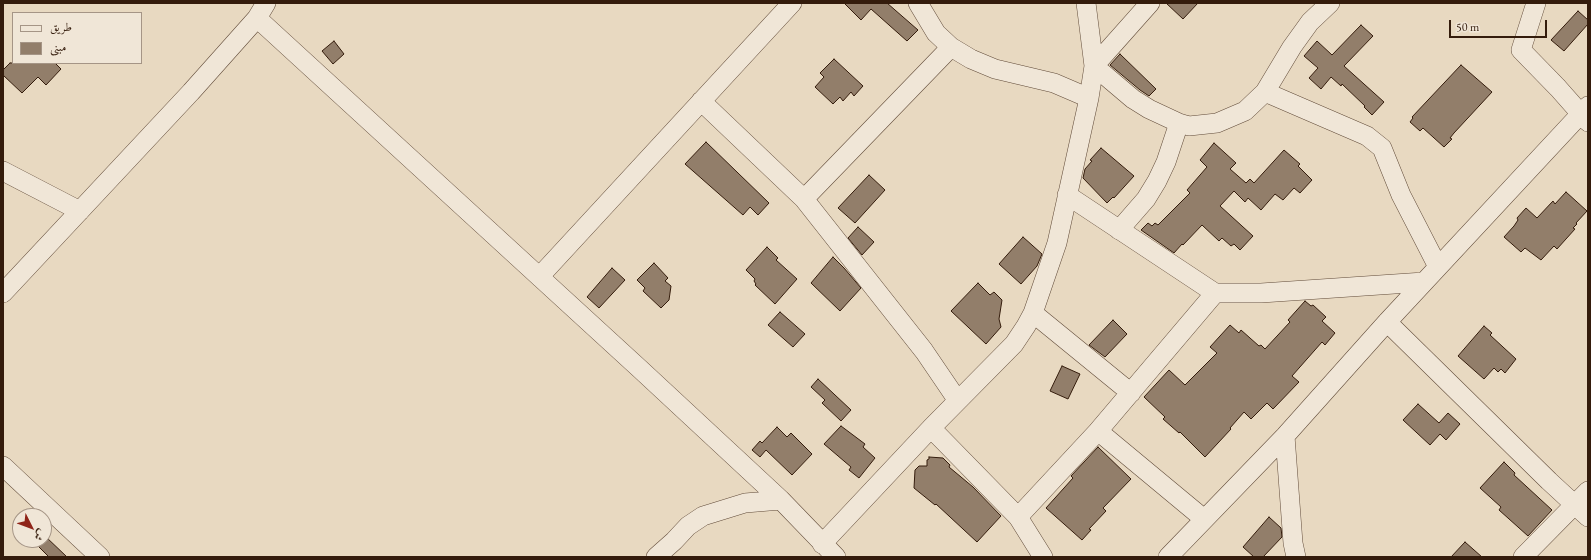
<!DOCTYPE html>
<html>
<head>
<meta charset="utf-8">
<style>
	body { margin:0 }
	#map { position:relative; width:1591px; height:560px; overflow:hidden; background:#e8d9c1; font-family:"EB Garamond",Amiri,serif }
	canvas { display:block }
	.frame { position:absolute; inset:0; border:4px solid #341c0c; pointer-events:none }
	.legend { position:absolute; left:12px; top:12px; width:130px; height:52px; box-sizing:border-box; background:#f0e6d7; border:1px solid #a59586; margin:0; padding:5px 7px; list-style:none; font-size:12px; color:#341c0c }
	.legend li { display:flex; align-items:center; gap:8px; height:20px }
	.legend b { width:20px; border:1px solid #a59586 }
	.north { position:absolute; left:12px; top:508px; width:40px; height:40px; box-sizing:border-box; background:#f0e6d7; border:1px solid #a59586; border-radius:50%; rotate:132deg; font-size:11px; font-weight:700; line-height:16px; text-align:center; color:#341c0c }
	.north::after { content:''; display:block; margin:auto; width:14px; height:18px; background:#8f2418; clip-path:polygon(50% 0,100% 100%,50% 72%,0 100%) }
	.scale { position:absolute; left:1449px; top:20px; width:98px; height:18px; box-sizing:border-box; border:2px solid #341c0c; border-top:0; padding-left:5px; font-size:12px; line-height:14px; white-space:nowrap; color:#341c0c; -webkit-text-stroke:3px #f0e6d7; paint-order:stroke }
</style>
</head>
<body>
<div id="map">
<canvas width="1591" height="560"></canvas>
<div class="frame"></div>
<ul class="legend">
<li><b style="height:5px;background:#f0e6d7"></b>طريق</li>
<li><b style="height:11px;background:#927e6a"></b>مبنى</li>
</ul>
<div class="north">ش</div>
<div class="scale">50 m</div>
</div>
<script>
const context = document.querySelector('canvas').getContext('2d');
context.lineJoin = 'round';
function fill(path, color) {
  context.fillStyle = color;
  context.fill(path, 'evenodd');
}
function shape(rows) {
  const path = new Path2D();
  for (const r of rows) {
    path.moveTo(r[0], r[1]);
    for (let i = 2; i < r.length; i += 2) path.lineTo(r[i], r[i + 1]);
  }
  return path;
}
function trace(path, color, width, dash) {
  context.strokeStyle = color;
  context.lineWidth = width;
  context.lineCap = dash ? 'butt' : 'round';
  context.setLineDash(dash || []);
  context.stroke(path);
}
const building = shape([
	[844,3,887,3,918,30,907,41,871,9,861,20,844,3],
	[1166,3,1198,3,1183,19,1166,3],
	[1578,11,1588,20,1588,24,1564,51,1551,40,1578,11],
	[1361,25,1373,36,1344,66,1384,102,1372,115,1364,107,1365,106,1342,84,1341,86,1331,77,1321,89,1309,78,1318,68,1304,56,1317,41,1332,55,1361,25],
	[334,41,344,54,333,64,322,51,334,41],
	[1120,54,1156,89,1149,96,1140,90,1110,65,1120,54],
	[834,59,863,86,854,96,851,92,843,101,840,97,833,104,815,87,824,77,820,73,834,59],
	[10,63,55,63,61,69,46,85,38,77,22,93,3,75,3,70,10,63],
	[1461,65,1492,92,1454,133,1450,138,1452,139,1444,147,1423,128,1420,131,1410,122,1413,118,1412,117,1461,65],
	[706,142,769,203,758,215,750,207,743,215,685,164,706,142],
	[1214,143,1236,163,1230,169,1246,183,1250,179,1254,183,1284,150,1300,164,1298,166,1312,180,1300,193,1294,188,1283,200,1275,194,1261,210,1248,198,1245,202,1234,191,1220,206,1253,236,1240,250,1234,244,1231,246,1222,238,1219,241,1202,225,1183,245,1182,244,1174,253,1141,230,1148,223,1152,226,1155,223,1158,225,1190,193,1187,190,1207,167,1200,160,1214,143],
	[1101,148,1134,176,1114,198,1113,197,1107,203,1083,178,1085,169,1092,161,1090,160,1101,148],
	[869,175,885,190,855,223,838,208,869,175],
	[1566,192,1587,211,1576,223,1577,224,1573,228,1575,229,1557,249,1554,246,1541,260,1525,248,1521,252,1504,237,1514,226,1518,220,1517,218,1526,208,1537,218,1553,201,1555,204,1566,192],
	[858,227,874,242,862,255,848,238,858,227],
	[1023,237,1042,254,1037,266,1021,284,999,264,1023,237],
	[767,247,778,258,776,260,797,279,775,304,755,285,756,284,754,281,755,279,746,270,767,247],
	[833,257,844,268,861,288,840,311,811,283,833,257],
	[654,263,668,278,665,281,671,286,669,300,661,308,643,291,645,288,637,280,654,263],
	[612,268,625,280,599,308,587,297,612,268],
	[978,283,990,295,994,292,1002,300,999,319,1001,327,986,344,951,311,978,283],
	[1305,301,1311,306,1313,305,1326,317,1322,321,1335,333,1325,345,1322,342,1292,376,1299,382,1273,409,1267,403,1251,419,1244,412,1230,428,1231,429,1205,457,1180,432,1179,433,1163,419,1165,417,1144,397,1169,370,1185,385,1217,353,1210,347,1230,325,1239,333,1241,330,1259,346,1261,345,1265,349,1290,322,1288,320,1305,301],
	[780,312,805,334,793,347,768,325,780,312],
	[1113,320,1127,334,1105,357,1089,345,1113,320],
	[1484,326,1492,333,1490,335,1516,359,1505,373,1501,369,1498,372,1494,368,1484,379,1458,356,1484,326],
	[1062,366,1080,374,1068,399,1050,391,1062,366],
	[818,379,851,410,841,421,822,403,825,400,811,387,818,379],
	[1418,404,1439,423,1448,413,1460,424,1446,440,1440,434,1430,445,1403,420,1418,404],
	[841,426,865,444,863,447,875,458,859,478,849,470,851,467,824,444,841,426],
	[777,427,787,437,791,433,812,454,792,475,766,450,760,457,752,450,760,441,762,443,777,427],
	[1098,447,1131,479,1103,508,1106,511,1089,529,1091,530,1082,540,1046,508,1073,478,1071,476,1098,447],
	[929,457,943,458,950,465,949,467,973,487,1001,516,977,542,936,504,935,505,914,488,915,470,919,466,927,466,927,460,929,459,929,457],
	[1504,462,1515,473,1514,475,1552,510,1528,536,1499,510,1501,507,1480,488,1504,462],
	[1269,517,1281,528,1282,537,1263,557,1254,557,1243,547,1269,517],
	[45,536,67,557,49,557,37,545,42,540,44,540,45,536],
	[1465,542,1482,557,1451,557,1465,542]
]);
fill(building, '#927e6a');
trace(building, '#341c0c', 1);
const minor = shape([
	[918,3,936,33,951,47,971,59,995,69,1054,83,1089,98],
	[1150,3,1094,66,1133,99,1149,109,1179,123,1189,126,1217,123,1245,111,1265,92,1292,47,1310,22,1330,3],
	[1536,3,1521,50,1558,88,1588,122],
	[257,18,640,369,781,500,836,557],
	[1265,92,1367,136,1382,148,1401,195,1438,267],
	[701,101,804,199,924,351,958,401],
	[3,171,80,211],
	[1067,195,1215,293,1261,293,1424,282],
	[804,199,951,47],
	[1119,230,1146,199,1157,181,1166,162,1179,123],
	[540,276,792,3],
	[3,293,191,92,257,18,266,3],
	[1033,313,1131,393],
	[1387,322,1549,481,1588,517],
	[931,428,1018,517,1043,557],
	[1098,431,1204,519],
	[1285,436,1293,543,1296,557],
	[3,466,100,557],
	[1018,517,1098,431,1215,293],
	[822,544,931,428,1014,344,1026,326,1033,313,1057,243,1089,98,1094,66,1086,3],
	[656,557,674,541,688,526,703,516,745,503,781,500],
	[1168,557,1285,436,1387,322,1588,106],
	[1523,557,1588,491]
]);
trace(minor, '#614b39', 20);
trace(minor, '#f0e6d7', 19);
</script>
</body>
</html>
